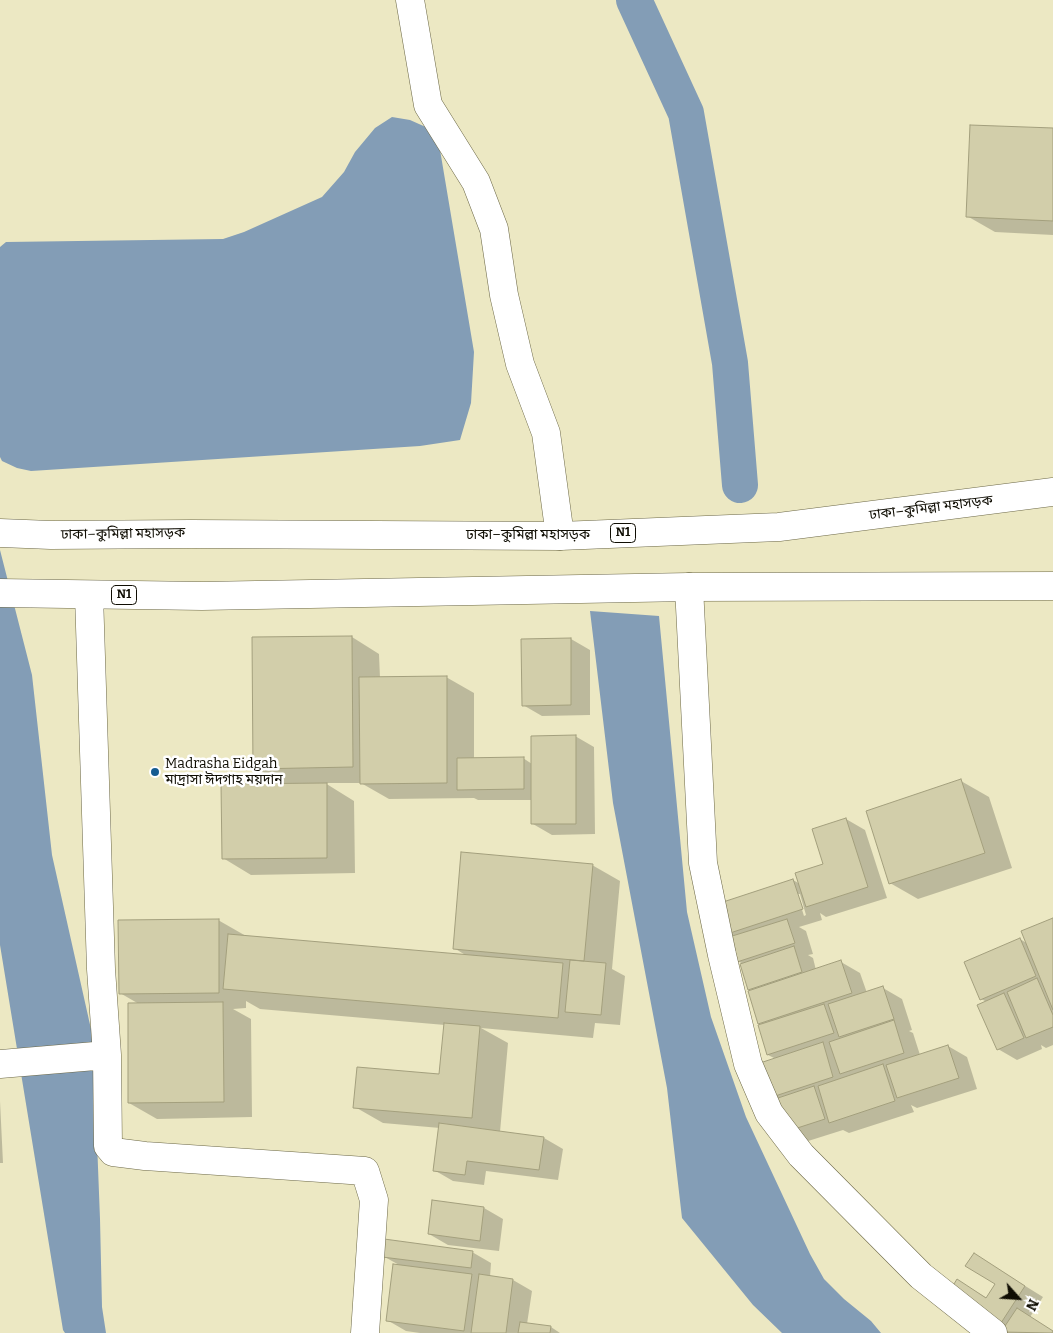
<!DOCTYPE html>
<html>
<head>
<meta charset="utf-8">
<style>
	body { margin:0 }
	#map { position:relative; width:1053px; height:1333px; overflow:hidden; background:#ece8c3; font-family:Bitter,serif }
	canvas { display:block }
	.north { position:absolute; left:993px; top:1273px; width:50px; height:50px; -webkit-text-stroke:4px #fff; paint-order:stroke; rotate:116deg; font-size:14px; font-weight:700; line-height:20px; text-align:center; color:#0f0d03 }
	.north::after { content:''; display:block; margin:auto; width:18px; height:22px; background:#0f0d03; clip-path:polygon(50% 0,100% 100%,50% 72%,0 100%) }
</style>
</head>
<body>
<div id="map">
<canvas width="1053" height="1333"></canvas>
<div class="north">N</div>
</div>
<script>
const context = document.querySelector('canvas').getContext('2d');
context.lineJoin = 'round';
function fill(path, color) {
  context.fillStyle = color;
  context.fill(path, 'evenodd');
}
function shape(rows) {
  const path = new Path2D();
  for (const r of rows) {
    path.moveTo(r[0], r[1]);
    for (let i = 2; i < r.length; i += 2) path.lineTo(r[i], r[i + 1]);
  }
  return path;
}
function trace(path, color, width, dash) {
  context.strokeStyle = color;
  context.lineWidth = width;
  context.lineCap = dash ? 'butt' : 'round';
  context.setLineDash(dash || []);
  context.stroke(path);
}
function drawText(font, color, halo, rows, align = 'center') {
  context.font = font + ' Bitter,"Noto Sans Bengali",serif';
  context.lineWidth = 5;
  context.setLineDash([]);
  context.textBaseline = 'middle';
  context.strokeStyle = halo;
  context.fillStyle = color;
  for (const [text, x, y, turn = 0] of rows) {
    context.save();
    context.translate(x, y);
    context.rotate((+turn || 0) * Math.PI / 180);
    context.textAlign = isNaN(turn) ? turn : align;
    if (halo) context.strokeText(text, 0, 0);
    context.fillText(text, 0, 0);
    context.restore();
  }
}
fill(shape([
	[392,117,410,120,437,132,474,352,471,403,460,440,420,446,31,471,17,468,2,461,0,457,0,247,6,242,223,239,244,232,322,197,344,172,355,152,375,128],
	[0,550,32,675,52,855,93,1038,100,1219,102,1307,106,1333,65,1333,63,1330,0,945],
	[590,611,659,616,687,912,711,1017,746,1117,810,1254,824,1279,844,1299,871,1321,881,1333,782,1333,753,1305,682,1218,667,1088,613,803]
]), '#839db6');
fill(shape([
	[1053,129,1053,235,995,232,967,216],
	[352,637,379,654,380,678,446,677,474,693,474,759,523,758,532,764,575,736,594,747,595,834,552,835,533,824,532,800,478,800,474,798,389,799,361,783,325,783,354,801,355,873,251,875,223,858,284,785,254,768],
	[571,639,590,650,590,715,542,716,523,705],
	[961,781,989,797,1012,868,918,899,890,883],
	[846,819,865,830,887,898,826,917,820,913,822,920,799,927,806,931,813,954,808,955,813,958,816,970,841,962,860,973,867,993,883,988,902,999,912,1030,909,1031,913,1033,920,1055,948,1046,967,1057,977,1089,917,1108,911,1105,914,1112,849,1133,843,1130,805,1142,770,1097,776,1059,768,1055,760,1026,763,1025,759,1023,753,991,749,989,743,964,738,961,734,937,728,933,793,880,800,884,825,864],
	[797,894,800,894,806,915,804,916],
	[592,865,620,881,612,969,625,976,620,1025,595,1023,593,1038,481,1028,508,1043,500,1132,544,1138,563,1149,558,1180,486,1171,484,1185,453,1181,434,1170,440,1128,383,1123,355,1107,440,1076,445,1025,260,1009,246,1001,246,1008,233,1009,251,1019,252,1117,157,1119,129,1103,139,1004,120,993,218,920,246,936,467,956,454,948],
	[1053,920,1053,1045,1046,1048,1041,1045,1042,1049,1017,1060,998,1049,987,1002,981,999,1020,939,1028,944],
	[0,1101,3,1163,0,1163],
	[484,1208,503,1219,499,1251,448,1245,429,1234],
	[472,1252,491,1263,490,1277,513,1280,532,1291,527,1324,551,1327,560,1333,420,1333,406,1331,387,1320,401,1266,383,1256],
	[993,1266,1043,1297,1030,1317,1053,1333,1005,1333,958,1281,987,1298,997,1284]
]), '#0003');
trace(shape([
	[634,0,686,113,730,363,740,485]
]), '#839db6', 36);
const building = shape([
	[970,125,1053,128,1053,221,966,217,970,125],
	[352,636,353,767,253,769,252,637,352,636],
	[571,638,571,705,522,706,521,639,571,638],
	[447,676,447,783,360,784,359,677,447,676],
	[576,735,576,824,531,824,531,736,576,735],
	[524,757,524,789,457,790,457,758,524,757],
	[961,779,985,853,889,884,866,811,961,779],
	[327,783,327,858,222,859,221,784,327,783],
	[846,818,868,887,806,907,795,873,823,864,812,829,846,818],
	[461,852,593,864,584,961,453,949,461,852],
	[793,879,803,909,727,934,717,904,793,879],
	[1053,918,1053,1010,1021,931,1053,918],
	[219,919,219,993,119,994,118,920,219,919],
	[787,919,795,943,737,962,729,937,787,919],
	[228,934,563,963,558,1018,223,989,228,934],
	[1020,938,1036,976,980,1000,964,962,1020,938],
	[794,946,802,972,748,990,740,964,794,946],
	[570,960,606,963,601,1015,565,1012,570,960],
	[841,960,852,993,758,1024,748,991,841,960],
	[1037,978,1053,1015,1053,1027,1026,1038,1007,992,1037,978],
	[883,986,894,1019,839,1037,828,1004,883,986],
	[1004,993,1024,1038,997,1050,977,1005,1004,993],
	[223,1002,224,1102,128,1103,128,1003,223,1002],
	[824,1004,834,1033,767,1055,758,1025,824,1004],
	[894,1020,904,1053,840,1074,829,1042,894,1020],
	[444,1023,480,1026,472,1118,353,1108,357,1067,439,1074,444,1023],
	[823,1042,833,1077,769,1098,757,1064,823,1042],
	[948,1045,959,1078,897,1098,886,1065,948,1045],
	[883,1064,895,1101,829,1123,818,1086,883,1064],
	[814,1086,825,1119,785,1132,775,1099,814,1086],
	[439,1123,544,1137,539,1170,467,1161,465,1175,433,1171,439,1123],
	[432,1200,484,1207,480,1241,428,1234,432,1200],
	[384,1239,473,1251,471,1268,382,1257,384,1239],
	[974,1253,1025,1286,999,1326,948,1294,957,1279,986,1298,995,1284,965,1266,974,1253],
	[393,1264,472,1274,464,1331,386,1321,393,1264],
	[479,1274,513,1279,506,1333,471,1333,479,1274],
	[1017,1308,1053,1331,1052,1333,1001,1332,1017,1308],
	[520,1322,551,1326,550,1333,518,1333,520,1322]
]);
fill(building, '#d2ceaa');
trace(building, '#a39f7d', 1);
const minor = shape([
	[410,0,428,105,476,182,494,229,504,295,520,364,546,433,560,536],
	[689,587,703,863,722,955,748,1064,769,1113,801,1155,921,1276,993,1333],
	[89,595,101,969,107,1055,108,1146,113,1152,145,1156,365,1171,374,1200,365,1333],
	[0,1064,107,1055]
]);
const highway = shape([
	[0,533,51,535,191,534,560,536,779,527,1053,492],
	[0,593,202,596,689,587,1053,586]
]);
trace(minor, '#6c6847', 29);
trace(highway, '#6c6847', 29);
trace(minor, '#fff', 28);
trace(highway, '#fff', 28);
for (const [x, y, r, color] of [
	[155,772,5,"#155c91"]
]) {
  const dot = new Path2D();
  dot.arc(x, y, r, 0, 2 * Math.PI);
  context.fillStyle = color;
  context.fill(dot);
  trace(dot, '#fff', 2);
}
for (const [x, y, w] of [
	[623,533,25],
	[124,595,25]
]) {
  const box = new Path2D();
  box.roundRect(x - w / 2, y - 9.5, w, 19, 4);
  context.fillStyle = '#fff';
  context.fill(box);
  trace(box, '#0f0d03', 1);
}
drawText('bold 12px', '#0f0d03', null, [
	["N1",623,533],
	["N1",124,595]
]);
drawText('14px', '#0f0d03', '#fff', [
	["ঢাকা–কুমিল্লা মহাসড়ক",931,508,-7],
	["ঢাকা–কুমিল্লা মহাসড়ক",123,534,-1],
	["ঢাকা–কুমিল্লা মহাসড়ক",528,535]
]);
drawText('14px', '#0f0d03', '#fff', [
	["Madrasha Eidgah",165,764],
	["মাদ্রাসা ঈদগাহ ময়দান",165,780]
], 'left');
</script>
</body>
</html>
